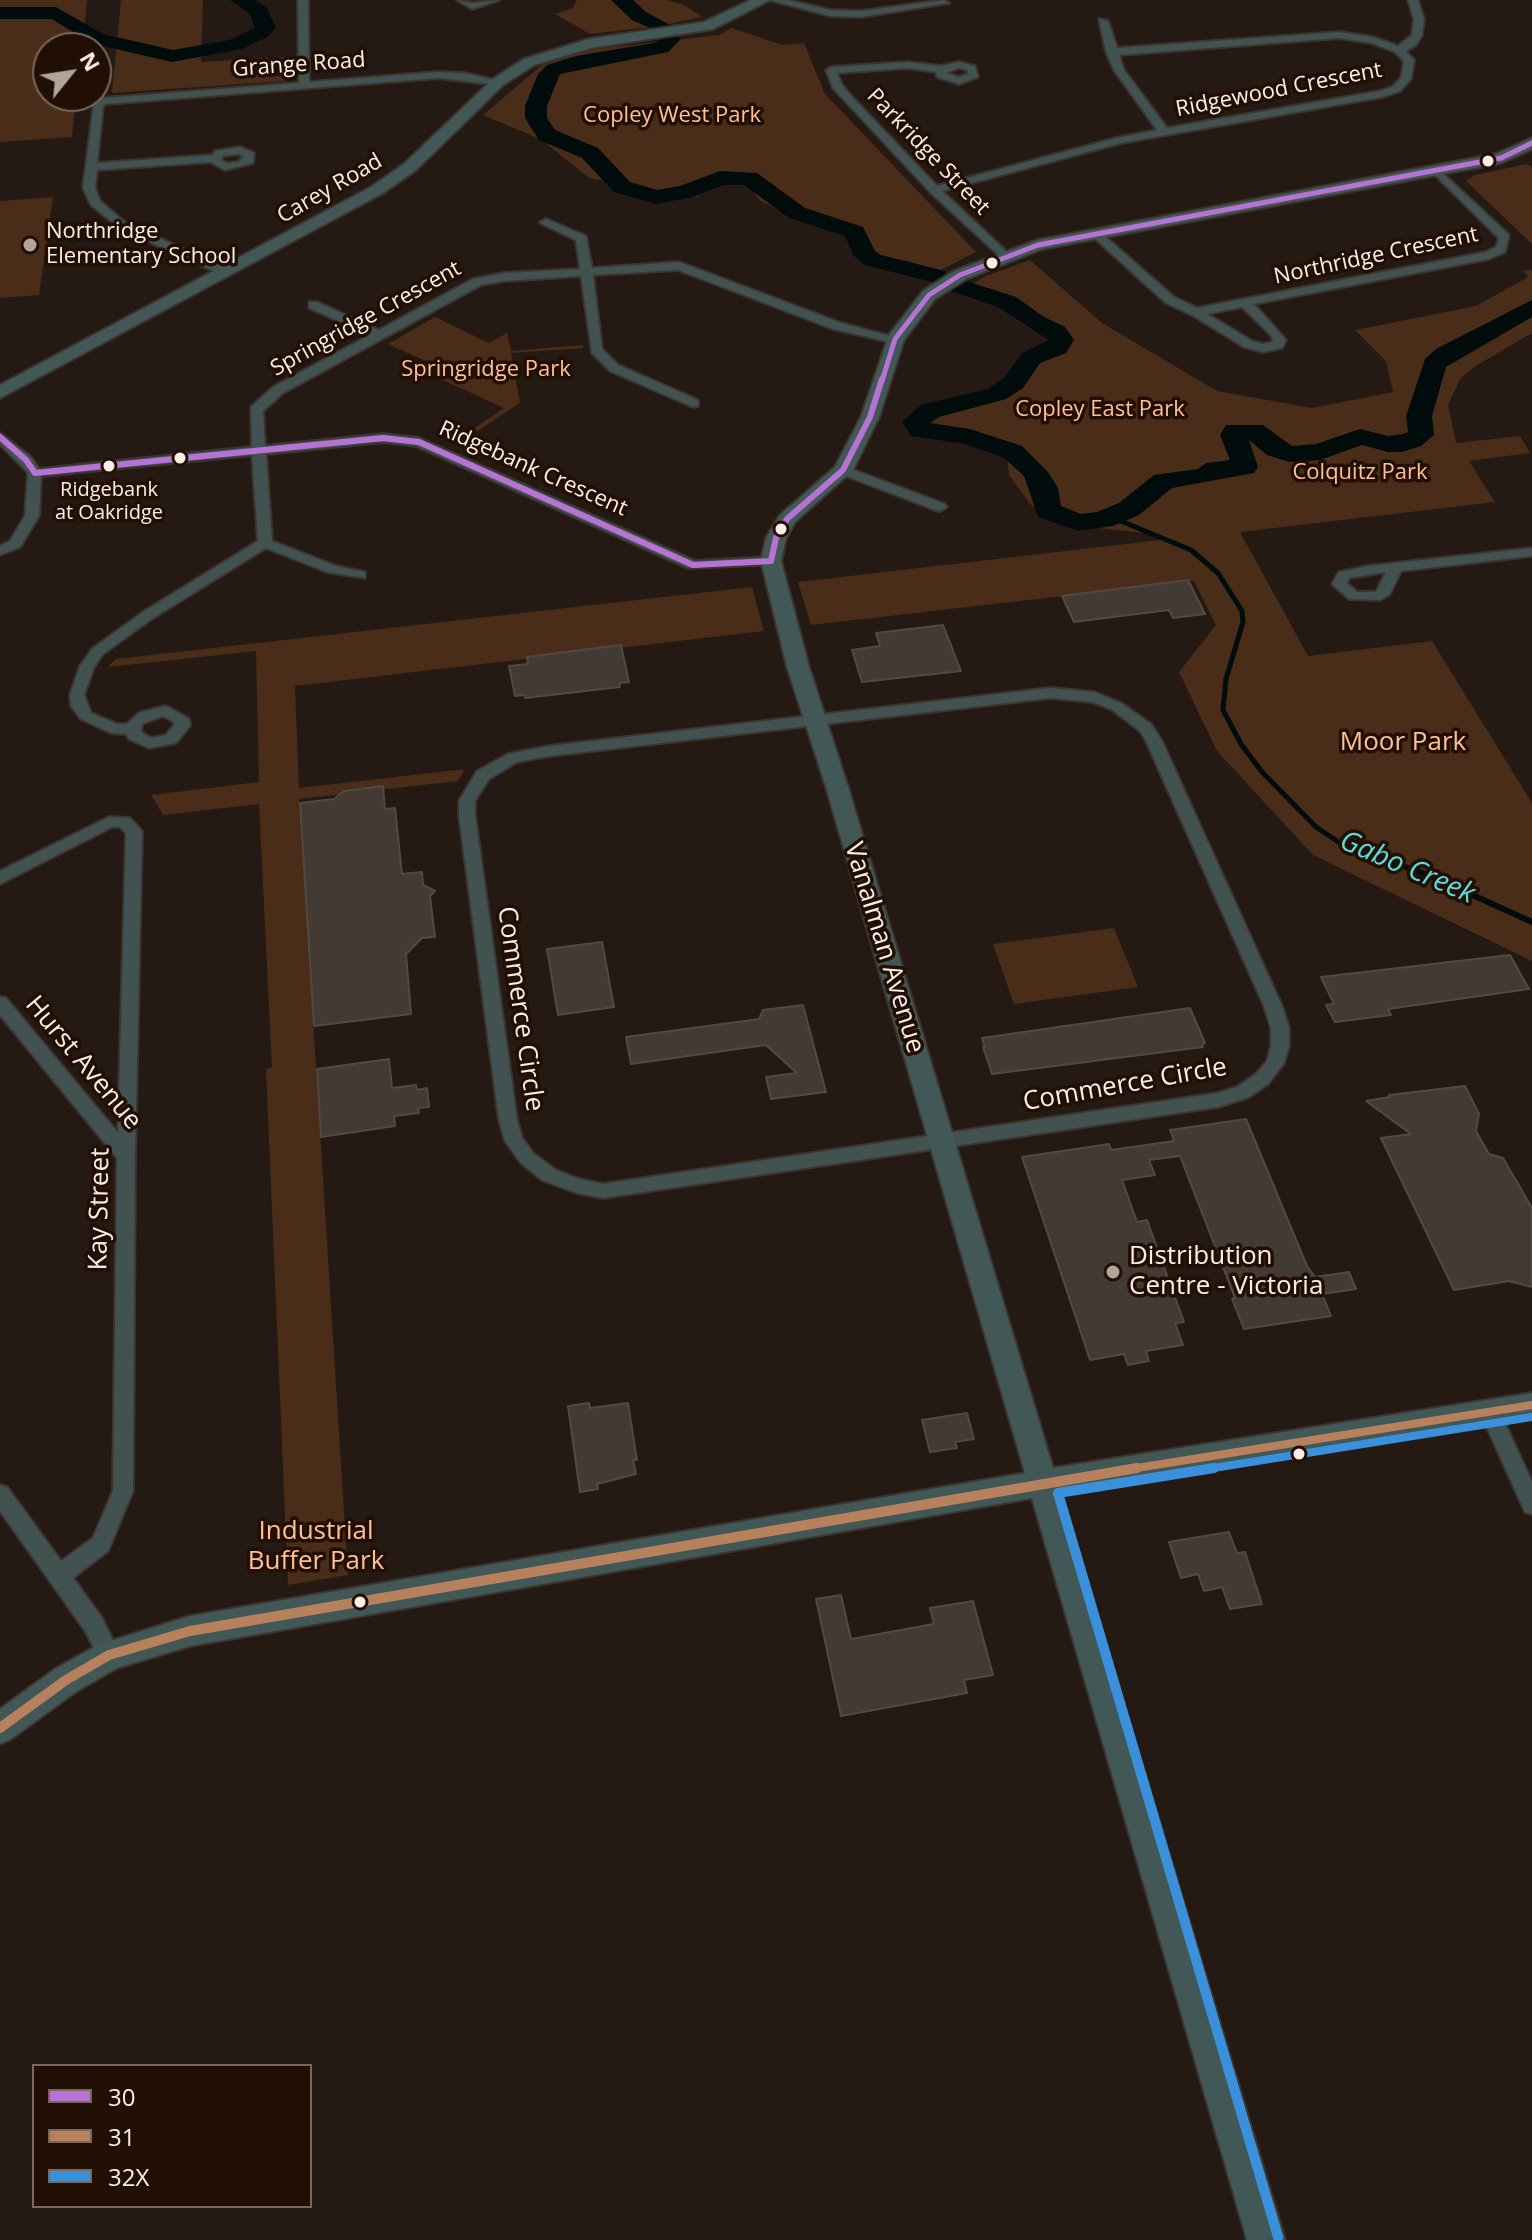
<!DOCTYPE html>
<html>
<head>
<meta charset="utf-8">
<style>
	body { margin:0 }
	#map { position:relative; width:1532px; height:2240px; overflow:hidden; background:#241a13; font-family:"Open Sans",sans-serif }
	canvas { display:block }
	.legend { position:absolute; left:32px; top:2064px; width:280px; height:144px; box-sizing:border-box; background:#220f04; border:2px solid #79685e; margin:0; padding:10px 14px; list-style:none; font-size:24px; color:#fceee5 }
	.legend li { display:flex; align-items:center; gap:16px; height:40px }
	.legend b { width:40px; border:2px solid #79685e }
	.north { position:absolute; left:32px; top:32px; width:80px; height:80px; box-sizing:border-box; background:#220f04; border:2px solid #79685e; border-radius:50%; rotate:60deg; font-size:22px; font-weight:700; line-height:32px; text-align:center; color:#fceee5 }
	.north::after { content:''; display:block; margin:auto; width:28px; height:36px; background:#b0a49c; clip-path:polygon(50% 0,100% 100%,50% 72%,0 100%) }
</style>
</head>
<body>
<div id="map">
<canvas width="1532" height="2240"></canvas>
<ul class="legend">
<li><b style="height:10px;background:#b673d3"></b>30</li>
<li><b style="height:10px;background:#b6815c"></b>31</li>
<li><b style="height:10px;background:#3a90db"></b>32X</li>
</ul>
<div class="north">N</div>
</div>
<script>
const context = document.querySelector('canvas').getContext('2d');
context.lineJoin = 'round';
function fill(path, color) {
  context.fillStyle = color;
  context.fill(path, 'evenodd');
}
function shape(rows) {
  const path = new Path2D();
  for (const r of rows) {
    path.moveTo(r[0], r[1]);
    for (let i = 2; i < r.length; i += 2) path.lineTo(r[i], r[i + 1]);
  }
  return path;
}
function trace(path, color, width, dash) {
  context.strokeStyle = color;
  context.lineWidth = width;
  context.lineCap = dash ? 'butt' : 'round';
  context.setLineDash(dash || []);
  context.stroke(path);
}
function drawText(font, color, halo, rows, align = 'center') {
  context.font = font + ' "Open Sans",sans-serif';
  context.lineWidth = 7;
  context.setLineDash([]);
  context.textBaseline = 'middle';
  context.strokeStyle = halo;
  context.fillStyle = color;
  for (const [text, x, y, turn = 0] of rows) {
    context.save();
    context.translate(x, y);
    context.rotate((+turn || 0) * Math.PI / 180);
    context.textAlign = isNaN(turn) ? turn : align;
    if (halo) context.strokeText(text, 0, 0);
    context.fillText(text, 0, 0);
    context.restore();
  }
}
fill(shape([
	[0,0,87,0,82,48,48,48,48,96,76,96,72,137,0,142],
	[121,0,203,0,201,62,286,57,286,81,112,93],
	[577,0,667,0,684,5,702,17,660,26,590,34,555,14,573,8],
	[732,28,782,45,804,43,825,94,976,252,935,273,909,261,873,257,866,251,863,236,858,232,826,227,781,211,759,200,752,189,734,179,702,187,698,197,589,178,548,145,549,143,483,115,543,64,587,50,719,35],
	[1526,164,1532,167,1532,244,1466,181,1475,175],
	[53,197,39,295,0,298,0,201],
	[1030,260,1102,323,1217,391,1312,408,1393,392,1386,361,1355,330,1476,306,1528,277,1523,271,1532,270,1532,333,1474,367,1460,379,1448,405,1456,443,1520,436,1530,453,1469,461,1495,502,1240,532,1308,656,1432,641,1532,803,1532,961,1313,855,1217,751,1179,672,1216,625,1194,581,811,625,798,582,1169,539,1154,534,1059,524,1030,504,1009,475,1007,455,983,445,934,434,928,429,926,424,930,421,926,416,930,413,985,401,1012,390,1029,374,1032,364,1055,351,1057,344,1055,339,1033,325,1023,313,960,291,986,276],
	[435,317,489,343,507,333,511,351,583,345,583,348,511,353,520,403,458,444,454,442,504,408,434,376,437,373,422,366,428,362,388,344],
	[752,587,764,631,295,686,299,788,465,769,458,781,299,799,348,1575,288,1585,266,1069,272,1067,259,804,163,815,151,795,259,782,256,651,108,667,116,659],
	[1114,928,1138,987,1014,1004,993,944]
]), '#492d18');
trace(shape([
	[1111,517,1191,550,1218,573,1242,611,1243,622,1226,679,1223,710,1241,744,1262,772,1316,827,1343,845,1389,861]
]), '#030c0c', 5);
trace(shape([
	[1383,859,1433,877,1532,922]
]), '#030c0c', 6);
fill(shape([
	[230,0,255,0,266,7,276,27,269,36,242,49,172,62,90,43,52,19,0,19,0,7,56,7,103,34,173,50,229,40,255,28,250,14,230,0],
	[611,0,633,0,646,12,674,27,671,31,657,31,632,20,611,0],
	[671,33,681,39,668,52,560,74,547,106,547,118,555,130,598,148,630,182,657,190,680,186,720,171,757,173,805,208,863,227,875,251,881,255,945,271,948,276,945,281,936,283,865,265,853,255,845,236,789,218,744,185,723,185,693,197,656,204,614,192,582,158,539,140,525,118,525,106,538,74,547,65,576,56,654,43,671,33],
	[960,279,1016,297,1044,317,1065,327,1074,340,1066,353,1040,363,1023,388,1006,399,939,417,930,423,970,429,1022,446,1048,472,1058,488,1061,506,1081,514,1097,512,1119,503,1154,475,1198,469,1206,463,1230,460,1220,435,1226,425,1263,425,1292,446,1316,444,1360,429,1388,436,1403,434,1408,432,1406,416,1425,359,1436,349,1532,300,1532,317,1446,367,1432,416,1434,435,1421,446,1402,452,1388,452,1362,445,1320,460,1289,462,1267,455,1249,440,1258,467,1254,473,1172,488,1139,515,1113,526,1078,531,1038,517,1024,476,1004,458,965,444,911,436,902,422,921,405,988,389,1004,378,1022,353,1049,340,998,307,951,291,948,286,951,281,960,279]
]), '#030c0c');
const building = shape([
	[1188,580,1205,614,1173,618,1169,610,1074,622,1062,596,1188,580],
	[943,625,961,671,862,682,852,650,880,646,876,633,943,625],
	[621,645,629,682,619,683,620,687,525,698,525,695,515,696,509,666,528,664,527,657,621,645],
	[383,786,385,809,395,808,402,874,422,872,423,885,435,891,430,896,435,937,422,938,406,954,411,1014,314,1026,300,803,334,799,344,791,383,786],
	[602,942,614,1007,558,1015,547,949,602,942],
	[1510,955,1529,989,1388,1009,1391,1015,1335,1022,1326,1005,1334,1004,1321,977,1510,955],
	[803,1005,826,1092,771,1099,766,1077,797,1073,766,1045,631,1064,626,1037,759,1019,763,1010,803,1005],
	[1190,1008,1205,1043,1202,1044,1203,1047,992,1074,983,1047,985,1047,982,1038,1190,1008],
	[389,1059,392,1088,416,1085,417,1090,427,1088,429,1107,418,1108,419,1113,394,1116,395,1126,321,1137,317,1069,389,1059],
	[1465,1086,1479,1114,1476,1131,1489,1154,1503,1158,1532,1208,1532,1287,1509,1281,1454,1290,1381,1138,1411,1134,1366,1101,1390,1097,1389,1095,1465,1086],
	[1246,1119,1307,1266,1315,1277,1349,1272,1356,1289,1322,1294,1331,1316,1244,1329,1232,1299,1235,1298,1180,1156,1149,1160,1155,1175,1122,1180,1137,1222,1147,1220,1184,1322,1175,1323,1183,1345,1146,1351,1149,1361,1128,1365,1124,1354,1090,1360,1022,1157,1109,1144,1111,1150,1174,1141,1170,1130,1246,1119],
	[589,1403,590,1408,628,1403,637,1460,633,1460,636,1474,597,1484,598,1489,580,1492,568,1406,589,1403],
	[967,1413,974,1439,955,1442,957,1448,930,1452,922,1420,967,1413],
	[1229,1532,1237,1553,1245,1552,1262,1604,1230,1609,1222,1587,1204,1591,1198,1574,1181,1578,1169,1542,1229,1532],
	[841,1595,851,1639,934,1624,930,1608,973,1601,993,1675,964,1680,967,1693,841,1716,816,1599,841,1595]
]);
fill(building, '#433a34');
trace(building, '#524942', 2);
const street = shape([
	[298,0,308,0,309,82,438,72,464,73,503,82,498,85,438,78,106,104,103,106,97,163,213,155,215,151,240,147,254,153,253,163,225,170,210,162,97,170,95,188,100,201,127,224,230,269,230,275,222,275,119,228,91,205,83,188,94,103,103,98,299,83,298,0],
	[238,154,244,156,238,162,227,163,221,160,223,156,238,154],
	[457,0,473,3,499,0,472,9,457,0],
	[770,0,788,0,830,10,861,11,944,0,949,3,861,17,830,16,770,0],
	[1408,0,1418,0,1424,19,1422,35,1416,45,1406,51,1414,60,1411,79,1400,91,1382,97,1121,143,942,191,1008,253,1010,256,1004,260,930,192,833,88,826,70,831,67,907,62,941,66,959,62,975,66,978,77,959,84,937,77,936,72,907,68,837,73,842,85,854,99,937,186,1116,138,1157,130,1114,70,1106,52,1099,19,1108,21,1117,48,1339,32,1373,37,1398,46,1412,35,1414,19,1408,0],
	[1339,38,1371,43,1395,52,1404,61,1401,78,1392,87,1380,91,1167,128,1124,70,1119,55,1339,38],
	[959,68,967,70,968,74,959,77,946,73,959,68],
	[1436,167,1509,235,1505,252,1489,259,1254,304,1286,340,1282,348,1263,352,1244,347,1192,315,1166,303,1090,234,1100,232,1174,297,1197,308,1486,252,1496,247,1499,238,1432,172,1430,170,1436,167],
	[1242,307,1271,335,1273,342,1263,344,1252,341,1207,314,1242,307],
	[546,219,586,236,592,268,679,262,841,323,901,339,895,343,833,329,678,270,593,275,602,349,618,365,698,400,698,406,693,407,610,371,592,353,581,276,504,281,481,285,283,393,263,411,265,446,383,434,419,438,695,561,771,557,778,561,776,564,688,568,416,446,383,442,266,454,272,541,336,566,365,572,365,578,327,572,266,548,153,618,103,654,94,667,84,695,91,713,117,724,127,724,139,713,165,706,170,708,189,719,190,726,176,743,149,748,129,739,126,734,111,733,81,719,71,706,70,695,80,666,93,648,143,612,258,541,252,455,41,476,39,516,20,547,0,555,0,546,10,541,25,516,28,473,0,444,0,433,31,457,39,469,252,447,251,407,273,387,370,335,309,308,309,302,317,302,379,330,473,279,504,273,580,269,576,240,542,224,540,222,546,219],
	[163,716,174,722,174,725,166,735,151,738,141,732,142,724,163,716],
	[843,466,945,504,947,507,940,511,935,510,838,473,838,467,843,466],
	[1532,548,1532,556,1401,571,1390,594,1380,600,1349,599,1332,584,1339,572,1368,566,1532,548],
	[1386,572,1376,592,1357,592,1347,583,1349,578,1386,572],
	[1050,688,1094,692,1121,703,1151,724,1162,741,1282,1006,1289,1028,1289,1046,1284,1063,1268,1084,1249,1097,1218,1107,603,1198,577,1193,542,1180,521,1163,505,1141,499,1120,459,815,459,801,477,771,508,754,549,746,1050,688],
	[1050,698,1092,702,1111,709,1140,731,1146,741,1264,1006,1271,1028,1271,1046,1267,1061,1256,1074,1237,1087,1218,1093,603,1184,579,1179,556,1170,533,1153,522,1138,517,1120,475,815,475,801,489,779,517,762,549,756,1050,698],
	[109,817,130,818,142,831,135,1156,133,1491,108,1551,73,1578,102,1618,120,1655,117,1662,109,1665,101,1662,86,1632,0,1511,0,1485,7,1487,61,1561,93,1538,113,1491,117,1158,0,1015,0,997,6,998,118,1133,126,833,120,827,112,827,0,884,0,871,109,817],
	[1490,1403,1497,1406,1532,1482,1532,1514,1525,1512,1480,1412,1483,1406,1490,1403]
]);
const secondary = shape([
	[751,0,770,0,713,29,591,48,534,65,503,85,416,170,383,193,0,398,0,385,371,187,404,164,493,79,524,59,589,39,704,22,751,0],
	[1532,138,1532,149,1501,163,1042,249,966,279,935,299,904,340,879,417,853,470,795,522,786,538,781,561,809,667,848,787,1053,1468,1532,1393,1532,1417,1060,1493,1285,2240,1247,2240,1032,1498,190,1646,117,1668,77,1691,11,1739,0,1744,0,1709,55,1669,98,1645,190,1616,1025,1473,826,787,787,667,761,561,766,538,780,515,835,467,861,417,889,335,923,291,954,271,1038,240,1496,154,1532,138]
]);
trace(street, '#3c342e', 4);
trace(secondary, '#3c342e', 4);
fill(street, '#425251');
fill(secondary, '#425856');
trace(shape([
	[882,381,895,339,929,295,960,275,1038,245,1501,158,1532,143]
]), '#b673d3', 5);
trace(shape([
	[0,437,26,460,35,473,383,438,419,442,693,565,771,561],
	[771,561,776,538,787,519,843,470,870,417,882,379]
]), '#b673d3', 6);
trace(shape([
	[1124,1470,1532,1405]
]), '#b6815c', 8);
trace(shape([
	[0,1728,66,1680,109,1655,190,1631,1137,1468]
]), '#b6815c', 10);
trace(shape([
	[1201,1470,1532,1417]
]), '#3a90db', 8);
trace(shape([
	[1214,1468,1058,1493,1278,2237]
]), '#3a90db', 10);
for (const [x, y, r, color] of [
	[1488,161,7,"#fceee5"],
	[30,245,8,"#b0a49c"],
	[992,263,7,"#fceee5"],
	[180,458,7,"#fceee5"],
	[109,466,7,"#fceee5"],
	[781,529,7,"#fceee5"],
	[1113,1272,8,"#b0a49c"],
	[1299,1454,7,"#fceee5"],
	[360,1602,7,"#fceee5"]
]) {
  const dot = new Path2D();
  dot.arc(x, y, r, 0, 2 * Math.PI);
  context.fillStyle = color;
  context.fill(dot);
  trace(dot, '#220f04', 3);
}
drawText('20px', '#fceee5', '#220f04', [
	["Ridgebank",109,490],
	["at Oakridge",109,513]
]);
drawText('22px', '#fceee5', '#220f04', [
	["Grange Road",299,65,-4],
	["Ridgewood Crescent",1279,90,-11],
	["Parkridge Street",928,152,46],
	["Carey Road",330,189,-30],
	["Northridge Crescent",1376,256,-12],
	["Springridge Crescent",366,319,-29],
	["Ridgebank Crescent",533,469,24]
]);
drawText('22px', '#fec096', '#220f04', [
	["Copley West Park",672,116],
	["Springridge Park",486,370],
	["Copley East Park",1100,410],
	["Colquitz Park",1360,473]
]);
drawText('22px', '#fceee5', '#220f04', [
	["Northridge",46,232],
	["Elementary School",46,257]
], 'left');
drawText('26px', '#fec096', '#220f04', [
	["Moor Park",1403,743],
	["Industrial",316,1532],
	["Buffer Park",316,1562]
]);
drawText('26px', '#fceee5', '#220f04', [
	["Vanalman Avenue",884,948,73],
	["Commerce Circle",520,1009,82],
	["Hurst Avenue",83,1063,50],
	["Commerce Circle",1125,1085,-10],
	["Kay Street",100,1209,-89]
]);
drawText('26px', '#fceee5', '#220f04', [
	["Distribution",1129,1257],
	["Centre - Victoria",1129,1287]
], 'left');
drawText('italic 28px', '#5adcde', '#220f04', [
	["Gabo Creek",1407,868,23]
]);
</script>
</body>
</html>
